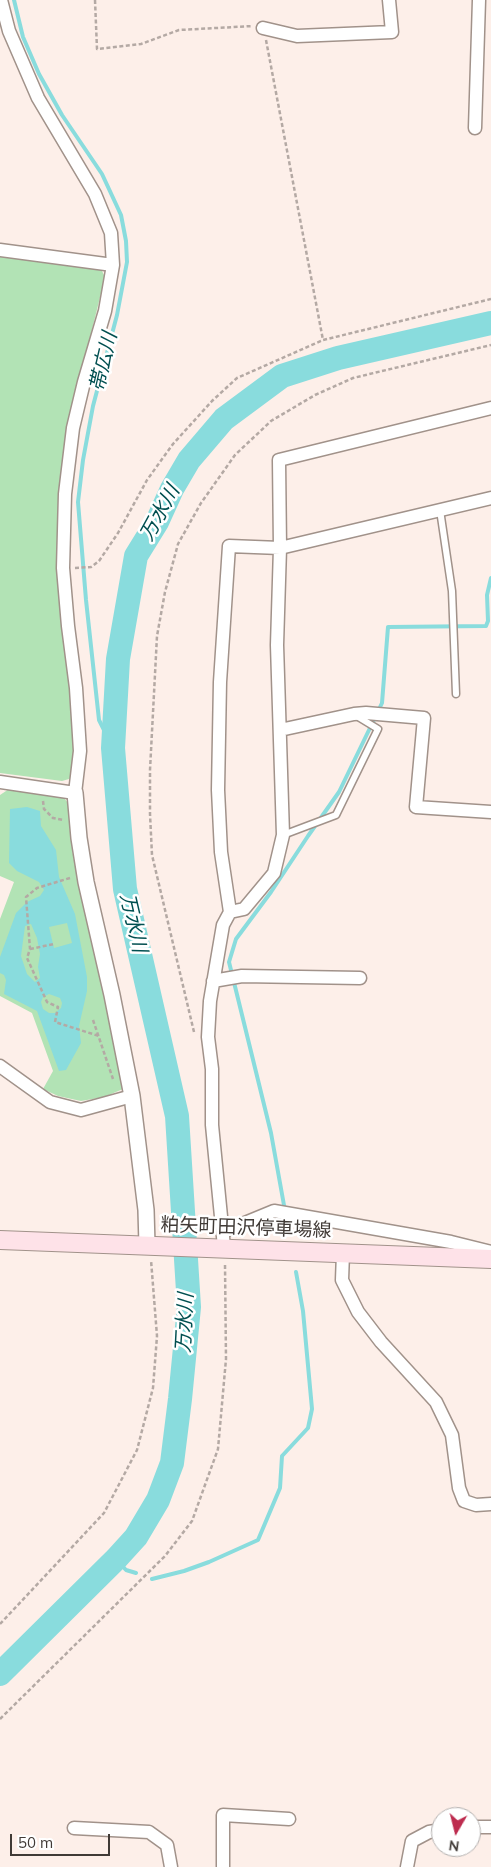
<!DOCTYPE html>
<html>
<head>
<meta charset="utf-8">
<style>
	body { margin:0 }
	#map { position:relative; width:491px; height:1867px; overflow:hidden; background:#fdefe9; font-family:Mulish,sans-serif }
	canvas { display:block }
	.north { position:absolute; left:431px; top:1807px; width:50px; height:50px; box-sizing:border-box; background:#fff; border:1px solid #b3b0af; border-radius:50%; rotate:188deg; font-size:14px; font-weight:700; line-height:20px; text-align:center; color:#403a36 }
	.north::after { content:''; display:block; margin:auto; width:18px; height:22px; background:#bd2c4f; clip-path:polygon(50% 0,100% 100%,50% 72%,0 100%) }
	.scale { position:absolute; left:10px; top:1834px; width:100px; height:22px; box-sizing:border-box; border:2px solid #403a36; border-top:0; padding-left:6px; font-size:15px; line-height:18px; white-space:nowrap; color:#403a36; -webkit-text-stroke:4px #fff; paint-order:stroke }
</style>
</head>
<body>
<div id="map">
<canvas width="491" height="1867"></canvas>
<div class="north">N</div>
<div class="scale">50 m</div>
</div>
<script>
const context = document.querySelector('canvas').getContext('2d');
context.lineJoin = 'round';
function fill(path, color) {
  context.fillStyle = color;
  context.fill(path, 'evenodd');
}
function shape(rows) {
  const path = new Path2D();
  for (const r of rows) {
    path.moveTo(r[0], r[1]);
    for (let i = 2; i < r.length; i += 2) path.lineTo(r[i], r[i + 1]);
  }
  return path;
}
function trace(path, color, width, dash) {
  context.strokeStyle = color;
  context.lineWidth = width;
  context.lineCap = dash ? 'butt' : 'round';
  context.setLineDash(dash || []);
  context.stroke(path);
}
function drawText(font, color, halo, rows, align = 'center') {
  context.font = font + ' Mulish,"Noto Sans JP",sans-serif';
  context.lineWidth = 5;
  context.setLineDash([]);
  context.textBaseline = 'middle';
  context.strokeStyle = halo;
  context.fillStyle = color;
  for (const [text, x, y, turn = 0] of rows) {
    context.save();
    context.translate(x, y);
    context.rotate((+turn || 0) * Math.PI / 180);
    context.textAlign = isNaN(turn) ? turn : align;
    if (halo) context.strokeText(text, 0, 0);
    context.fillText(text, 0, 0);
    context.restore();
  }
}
fill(shape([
	[0,254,101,269,105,277,68,427,60,490,57,573,71,700,73,744,73,775,69,779,62,781,0,773],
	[9,789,63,797,69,804,72,849,78,883,108,1007,123,1089,104,1097,81,1101,58,1096,43,1089,53,1071,32,1013,0,996,0,919,14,882,0,876,0,795]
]), '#b2e3b5');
fill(shape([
	[27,807,40,811,41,826,56,850,59,877,75,914,87,977,87,991,79,1026,81,1043,66,1070,59,1071,37,1011,4,994,6,980,4,975,0,973,0,957,16,913,27,902,40,896,44,890,39,882,17,871,9,863,10,809],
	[67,923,72,943,54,948,49,927],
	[31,924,37,938,40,954,38,967,40,978,35,982,27,974,21,956,25,926],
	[49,994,60,998,62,1003,61,1008,55,1013,49,1013,43,1009,41,1002,43,997]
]), '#89dcdd');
trace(shape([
	[14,0,23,37,39,74,62,115,102,174,121,215,126,241,127,262,117,315,93,406,83,460,78,502,86,600,99,720,113,748],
	[289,1233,271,1133,229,962,236,939,271,892,308,836,339,792,369,730,382,703,388,627,486,626,488,621,487,595,491,578],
	[116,1559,126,1570,136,1573],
	[152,1579,184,1571,209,1562,258,1540,280,1488,282,1456,308,1428,312,1409,303,1311,296,1272]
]), '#89dcdd', 4);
trace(shape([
	[0,1674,116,1559,136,1537,158,1500,172,1463,180,1399,189,1307,177,1116,125,889,113,748,118,659,136,556,157,522,172,489,189,460,224,419,282,376,338,358,491,323]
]), '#89dcdd', 24);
const service = shape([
	[440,510,452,591,456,694],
	[283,835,336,815,378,729,355,715]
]);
const minor = shape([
	[263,28,297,36,392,32,389,0],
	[475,128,479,0],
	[0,250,113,265],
	[280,730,354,714,366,713,424,718,416,807,491,812],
	[0,782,75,793,80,751,76,688,68,626,63,568,65,494,73,428,84,382,105,311,113,265,111,233,95,194,38,98,9,31,1,0],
	[230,912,244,909,274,873,283,835,277,645,280,548,279,460,491,408],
	[213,981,242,976,360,978],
	[0,1066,50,1102,81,1110,132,1096],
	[223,1232,274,1211,451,1242,491,1252],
	[224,1247,212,1125,212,1069,208,1037,210,1001,223,925,230,912,221,852,218,790,220,682,229,546,280,548,491,498],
	[343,1253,342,1280,358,1312,381,1342,436,1402,452,1435,459,1488,464,1501,476,1505,491,1504],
	[471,1827,491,1827],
	[74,1828,149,1832,167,1845,171,1867],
	[223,1867,223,1815,289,1819],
	[407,1867,412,1841,429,1832,441,1830]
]);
const tertiary = shape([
	[75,793,79,838,86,882,112,995,132,1096,146,1210,147,1245]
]);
const secondary = shape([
	[0,1240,491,1259]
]);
trace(service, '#a1928a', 9);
trace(minor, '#a1928a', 15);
trace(tertiary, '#a1928a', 18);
trace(secondary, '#a1928a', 20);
trace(shape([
	[95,0,97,49,141,44,179,30,253,26],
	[266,40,323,340,491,299],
	[75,568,91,567,99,561,118,533,147,480,173,444,212,401,237,378,323,340],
	[43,801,44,809,53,818,64,820],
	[70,878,37,888,26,897,30,949,27,958,47,1002,58,1007,55,1022,99,1036],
	[30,949,54,944],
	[93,1020,113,1079],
	[194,1032,152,855,150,814,150,770,157,636,165,592,178,544,201,503,235,455,271,421,315,395,353,378,491,345],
	[0,1624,104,1513,137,1450,153,1388,157,1336,151,1260],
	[0,1719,165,1556,192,1521,218,1449,226,1359,225,1264]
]), '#b4a9a4', 2.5, [4, 2.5]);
trace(service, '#fff', 6);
trace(minor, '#fff', 12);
trace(tertiary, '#fff', 15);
trace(secondary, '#fee2e8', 18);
drawText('19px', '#403a36', '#fff', [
	["粕矢町田沢停車場線",246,1228,2]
]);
drawText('italic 20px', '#004f50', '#fff', [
	["帯広川",104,362,-77],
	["万水川",160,513,-61],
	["万水川",133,923,77],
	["万水川",185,1323,-87]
]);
</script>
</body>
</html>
